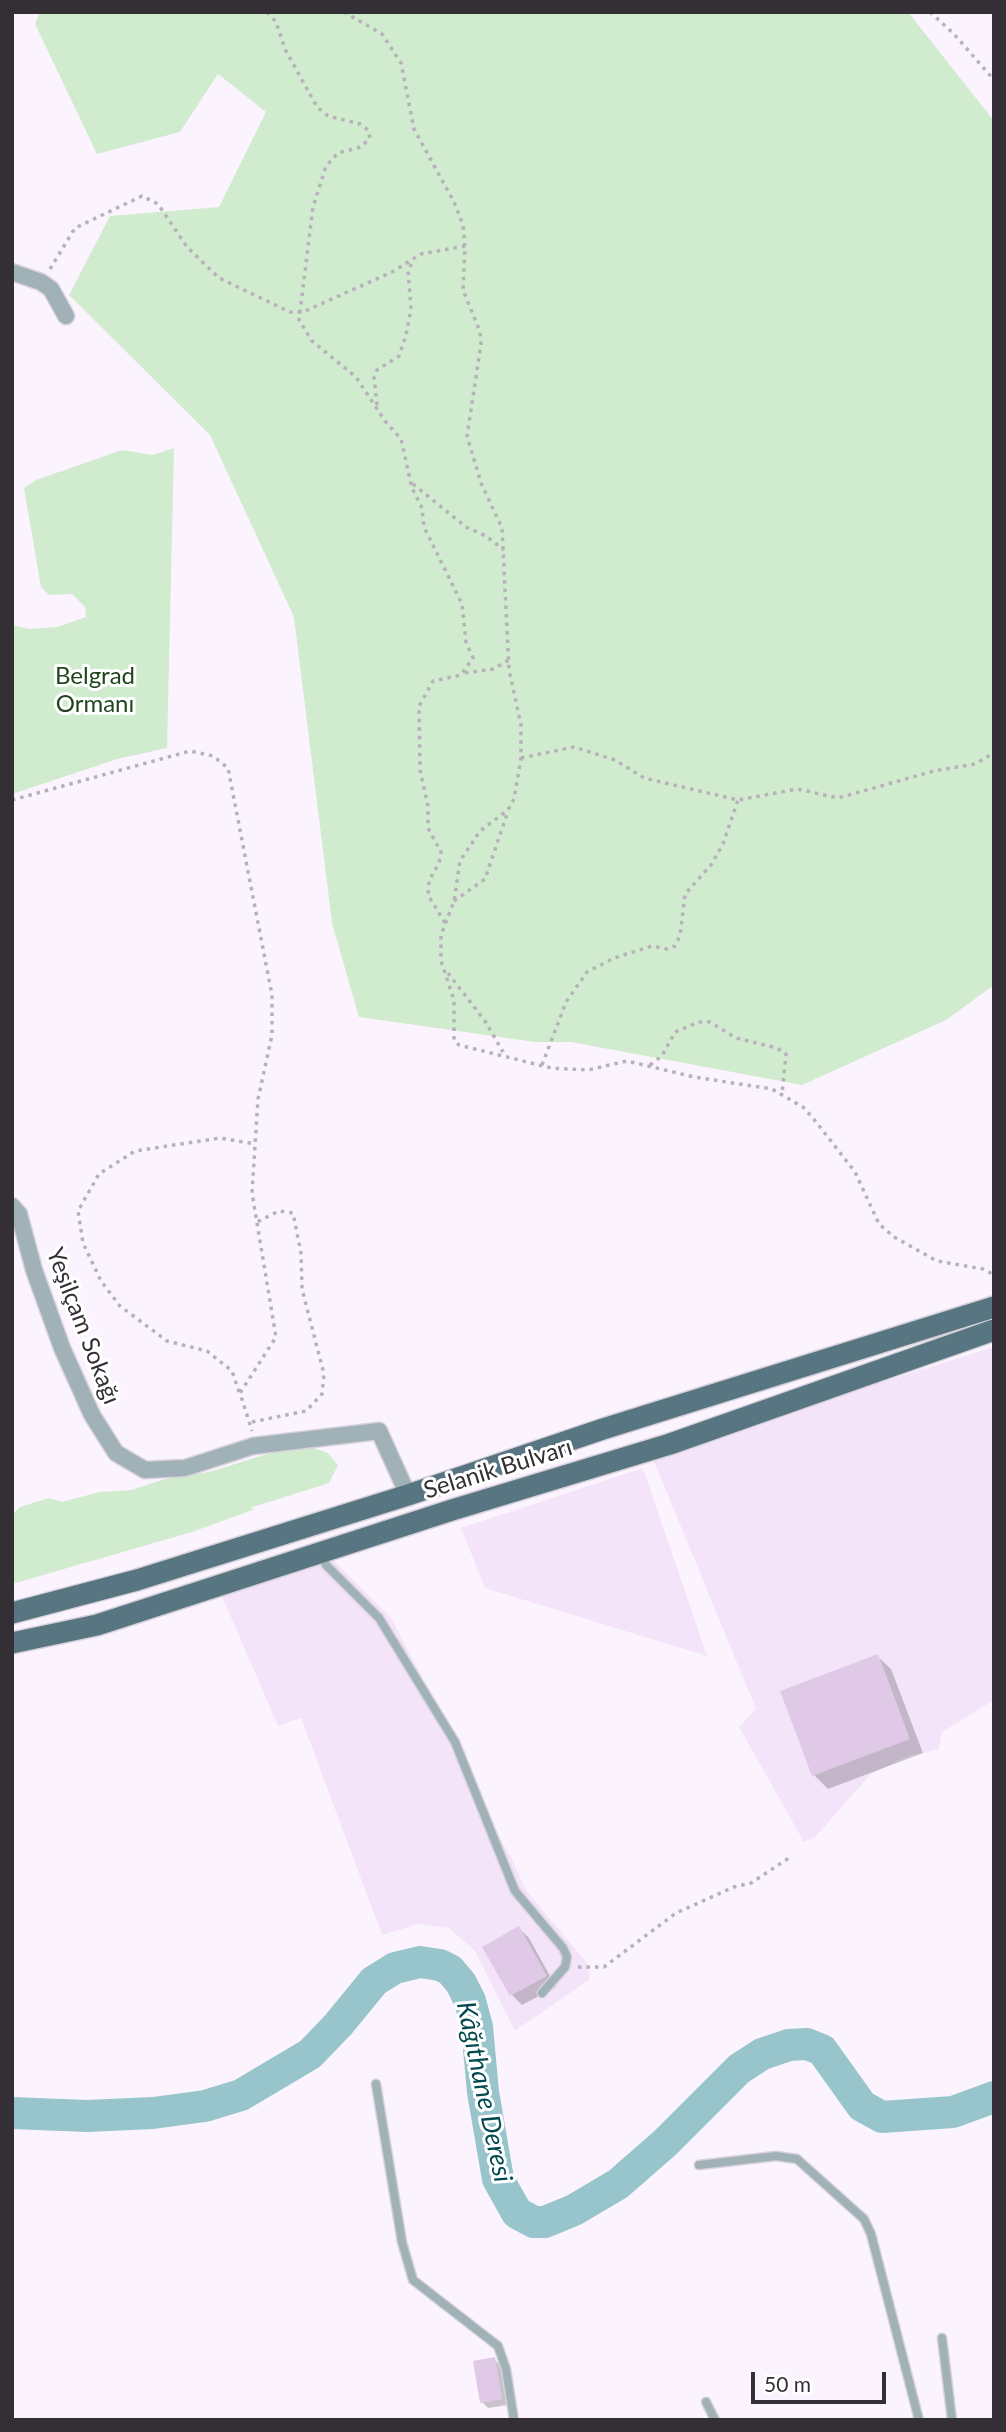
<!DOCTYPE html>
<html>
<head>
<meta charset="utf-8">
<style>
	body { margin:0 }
	#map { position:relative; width:1006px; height:2432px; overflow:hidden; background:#fbf4fe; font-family:Lato,sans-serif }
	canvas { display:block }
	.frame { position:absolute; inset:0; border:14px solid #332f35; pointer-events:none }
	.scale { position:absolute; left:751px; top:2372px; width:135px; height:32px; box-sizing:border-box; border:4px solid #332f35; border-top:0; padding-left:9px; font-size:21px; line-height:24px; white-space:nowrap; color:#332f35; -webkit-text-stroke:5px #fff; paint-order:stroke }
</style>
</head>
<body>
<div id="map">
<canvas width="1006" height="2432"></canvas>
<div class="frame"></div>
<div class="scale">50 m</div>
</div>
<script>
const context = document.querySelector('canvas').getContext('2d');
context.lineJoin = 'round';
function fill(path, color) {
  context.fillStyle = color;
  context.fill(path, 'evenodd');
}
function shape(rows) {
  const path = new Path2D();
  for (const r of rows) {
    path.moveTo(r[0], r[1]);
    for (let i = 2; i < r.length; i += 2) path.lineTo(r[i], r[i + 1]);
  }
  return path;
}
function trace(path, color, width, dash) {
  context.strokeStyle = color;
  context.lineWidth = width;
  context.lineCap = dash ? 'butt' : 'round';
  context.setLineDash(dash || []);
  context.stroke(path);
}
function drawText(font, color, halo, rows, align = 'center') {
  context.font = font + ' Lato,sans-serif';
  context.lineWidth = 6;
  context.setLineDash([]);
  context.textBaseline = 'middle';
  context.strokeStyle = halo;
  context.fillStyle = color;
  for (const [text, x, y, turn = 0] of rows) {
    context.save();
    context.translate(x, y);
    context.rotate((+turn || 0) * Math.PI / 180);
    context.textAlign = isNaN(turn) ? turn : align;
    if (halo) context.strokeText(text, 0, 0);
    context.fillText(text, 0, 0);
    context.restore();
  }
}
fill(shape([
	[994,1347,994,1700,942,1732,939,1749,908,1756,871,1774,815,1837,804,1842,739,1727,756,1709,651,1454],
	[643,1468,707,1656,485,1588,461,1528],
	[327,1554,391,1618,420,1673,465,1777,512,1859,526,1890,587,1963,590,1979,515,2031,475,1951,449,1928,418,1924,382,1935,301,1718,278,1726,220,1592]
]), '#f4e4fa');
fill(shape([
	[40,12,908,12,994,121,994,985,946,1020,802,1085,571,1042,535,1042,359,1017,332,923,294,617,210,435,69,295,110,216,219,207,266,112,218,74,180,132,97,154,35,24],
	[174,448,167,748,117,759,12,794,12,625,29,629,57,627,86,617,85,607,72,594,49,595,41,587,24,488,36,480,122,450,153,455],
	[314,1448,328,1453,338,1465,329,1483,250,1508,255,1509,192,1532,12,1584,12,1515,20,1507,49,1498,62,1502,100,1492,131,1490,165,1479,209,1472,274,1452]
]), '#d1ebce');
fill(shape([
	[877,1656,891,1669,923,1753,828,1789,814,1775],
	[519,1928,529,1938,556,1987,522,2005,512,1995],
	[494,2359,501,2366,508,2405,488,2408,482,2402]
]), '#0003');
trace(shape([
	[12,2113,87,2116,153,2113,205,2106,241,2095,310,2054,338,2025,374,1981,395,1968,420,1962,440,1965,450,1970,461,1983,470,2001,477,2027,483,2092,498,2179,517,2213,534,2222,545,2222,574,2210,618,2184,665,2143,739,2069,762,2054,789,2045,807,2044,822,2050,862,2106,882,2117,953,2112,994,2097]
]), '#98c5cb', 32);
fill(shape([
	[878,1654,910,1739,812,1776,780,1691],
	[519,1926,547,1976,510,1996,482,1947],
	[495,2357,502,2399,480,2403,473,2361]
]), '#dfc9e7');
const lane = shape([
	[321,1553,326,1565,379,1618,455,1742,515,1891,563,1948,567,1957,565,1967,542,1993],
	[376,2084,402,2242,413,2280,498,2346,506,2369,514,2420],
	[699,2165,776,2156,797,2159,864,2219,871,2234,919,2420],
	[942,2338,952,2420],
	[706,2402,715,2420]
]);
const street = shape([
	[12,272,41,282,51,289,66,316],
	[12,1206,19,1214,34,1270,62,1348,92,1415,116,1453,145,1470,185,1468,253,1446,379,1431,408,1495]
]);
const primary = shape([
	[12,1613,137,1580,408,1495,603,1429,994,1307],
	[12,1643,97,1625,452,1510,670,1444,994,1330]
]);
trace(lane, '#d7d1da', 11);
trace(street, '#d7d1da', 19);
trace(primary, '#d7d1da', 24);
trace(shape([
	[267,12,276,22,285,49,317,107,328,116,360,124,368,130,370,138,361,147,338,153,326,166,313,207,299,320,312,341,356,377,385,421,401,439,412,488,422,508,424,527,462,604,466,642,473,658,461,675,433,681,419,706,420,770,428,806,428,828,441,852,439,863,429,881,428,895,445,923],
	[344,12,382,34,401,63,414,129,454,202,463,225,465,246],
	[930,12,954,34,994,80],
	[50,269,75,228,142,196,158,204,187,247,219,278,290,312,303,312,392,272,421,254,465,246,463,290,480,332,481,344,467,436,481,483,502,528,509,670,521,725,521,758,514,799,508,810,480,831,460,861,454,901,441,935,441,961,454,1000,454,1040,459,1045,551,1068,588,1070,627,1061,694,1077,772,1089,803,1107,813,1118,855,1172,879,1224,894,1237,937,1261,983,1269,994,1275],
	[377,405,374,378,377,370,399,356,406,335,411,309,408,270,413,261],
	[413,484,466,527,486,536,504,550],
	[465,673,493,669,509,660],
	[521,758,574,747,615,760,644,778,738,800,797,789,838,798,934,771,975,764,994,753],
	[12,800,190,751,213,756,228,768,272,995,272,1035,258,1099,252,1193,276,1337,240,1393,252,1431],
	[454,901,485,879,507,814],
	[448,973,485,1021,503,1052],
	[542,1065,566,1002,587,972,614,958,652,946,667,949,675,946,680,936,685,894,711,865,723,844,738,800],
	[650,1065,662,1056,675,1032,699,1022,710,1022,736,1038,777,1048,786,1054,782,1094],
	[239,1392,232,1371,207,1351,167,1341,120,1306,101,1281,83,1243,78,1211,99,1174,135,1151,220,1138,255,1144],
	[252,1422,306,1411,322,1394,324,1374,302,1289,301,1253,293,1213,279,1211,257,1222],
	[578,1967,604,1967,676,1913,734,1887,751,1883,792,1856]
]), '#b7b1ba', 3.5, [3.5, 5]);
trace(lane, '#a0b1b8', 8);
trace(street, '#a0b1b8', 16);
trace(primary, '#577682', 21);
drawText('24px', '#20451d', '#fff', [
	["Belgrad",95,676],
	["Ormanı",95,704]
]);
drawText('24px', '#332f35', '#fff', [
	["Yeşilçam Sokağı",83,1326,69],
	["Selanik Bulvarı",498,1469,-17]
]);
drawText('italic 26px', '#034950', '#fff', [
	["Kâğıthane Deresi",484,2092,78]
]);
</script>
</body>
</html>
